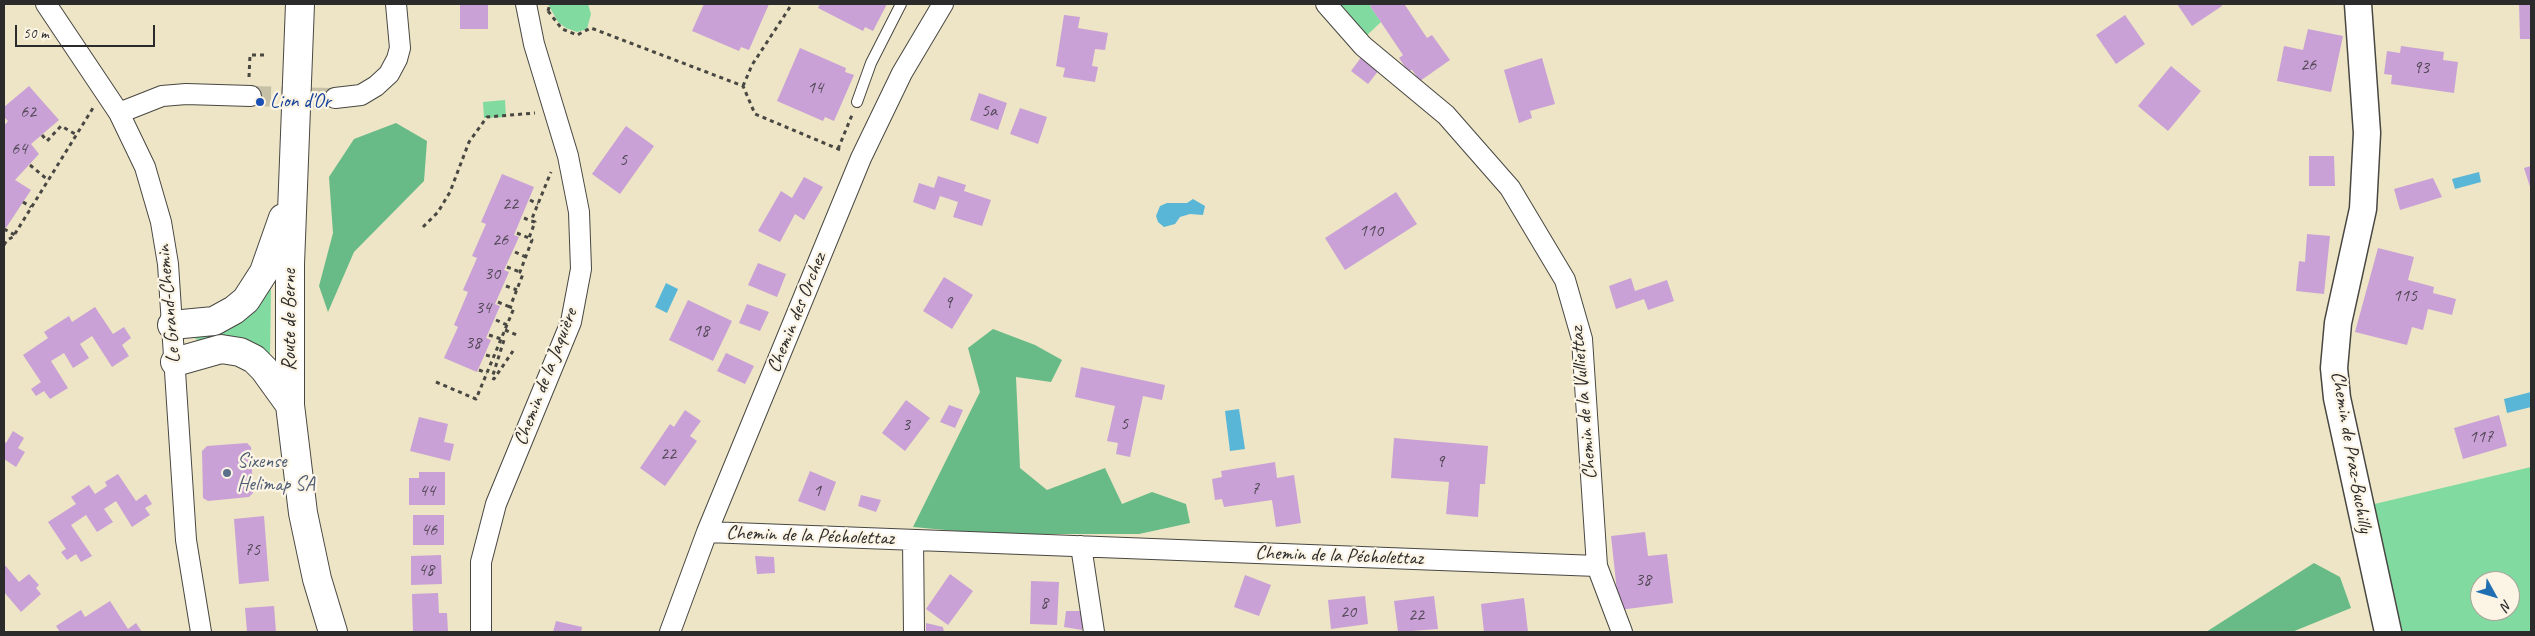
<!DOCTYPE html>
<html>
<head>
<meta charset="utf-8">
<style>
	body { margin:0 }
	#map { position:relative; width:2535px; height:636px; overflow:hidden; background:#ede5c5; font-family:Caveat,sans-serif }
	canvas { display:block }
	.frame { position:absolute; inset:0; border:5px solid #2b2b2b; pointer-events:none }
	.north { position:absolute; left:2470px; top:571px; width:50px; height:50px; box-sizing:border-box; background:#fcf5e5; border:1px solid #a8a49b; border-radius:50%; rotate:129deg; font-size:14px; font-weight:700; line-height:20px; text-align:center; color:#2b2b2b }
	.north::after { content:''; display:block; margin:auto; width:18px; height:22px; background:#1f6fb2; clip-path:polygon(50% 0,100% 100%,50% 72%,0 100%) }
	.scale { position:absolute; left:15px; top:25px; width:140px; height:22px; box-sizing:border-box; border:2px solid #2b2b2b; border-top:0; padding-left:6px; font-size:15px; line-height:18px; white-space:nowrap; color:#2b2b2b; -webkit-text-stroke:4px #fcf5e5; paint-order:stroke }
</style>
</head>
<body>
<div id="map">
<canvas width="2535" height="636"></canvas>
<div class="frame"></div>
<div class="north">N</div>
<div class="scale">50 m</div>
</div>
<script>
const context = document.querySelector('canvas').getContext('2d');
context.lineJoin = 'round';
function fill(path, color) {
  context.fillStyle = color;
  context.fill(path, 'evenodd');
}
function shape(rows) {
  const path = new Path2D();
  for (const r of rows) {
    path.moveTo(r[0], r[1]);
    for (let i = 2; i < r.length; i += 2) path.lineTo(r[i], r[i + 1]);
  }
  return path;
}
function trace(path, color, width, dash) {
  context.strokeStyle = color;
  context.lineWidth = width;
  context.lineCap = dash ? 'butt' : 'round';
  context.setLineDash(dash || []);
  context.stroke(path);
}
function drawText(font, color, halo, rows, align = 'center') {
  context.font = font + ' Caveat,sans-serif';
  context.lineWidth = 4.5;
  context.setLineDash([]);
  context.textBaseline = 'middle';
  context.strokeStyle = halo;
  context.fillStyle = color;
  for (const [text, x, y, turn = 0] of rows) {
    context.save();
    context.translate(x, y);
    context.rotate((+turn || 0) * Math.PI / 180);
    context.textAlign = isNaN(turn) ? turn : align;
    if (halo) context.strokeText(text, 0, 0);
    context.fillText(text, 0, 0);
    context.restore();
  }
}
fill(shape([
	[548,4,588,4,591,14,587,29,577,32,566,28,558,22],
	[1331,4,1373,4,1370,6,1381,22,1364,38],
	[505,100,506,117,484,118,483,102],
	[268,288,271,290,270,357,195,339,197,336,221,328],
	[2531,467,2531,632,2384,632,2366,506],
	[2480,581,2510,581,2510,611,2480,611]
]), '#81dba1');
fill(shape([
	[396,123,427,141,424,181,354,252,328,312,319,286,333,233,329,177,354,139],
	[993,329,1035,345,1062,360,1051,382,1016,377,1020,468,1047,490,1105,468,1122,504,1152,492,1186,504,1190,523,1139,534,989,534,913,527,980,392,968,348],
	[2314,563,2340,577,2351,608,2292,632,2206,632]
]), '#68bb87');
fill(shape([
	[2479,172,2481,182,2455,189,2452,179],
	[1193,199,1205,206,1203,215,1190,214,1180,217,1175,224,1164,227,1158,222,1156,216,1160,206,1167,203,1187,203],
	[666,283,678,289,667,313,655,307],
	[2531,392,2531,407,2507,413,2504,399],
	[1239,409,1245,449,1230,451,1225,411]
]), '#59b6d7');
fill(shape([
	[460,4,488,4,488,29,460,29],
	[704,4,769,4,749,50,741,47,739,51,692,31],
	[820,4,887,4,873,31,865,27,863,31,818,8],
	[1373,4,1407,4,1405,5,1427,38,1432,35,1450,60,1420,81,1412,70,1408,71,1399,58,1403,55,1370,6],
	[2177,4,2221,4,2222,6,2192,26],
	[2519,4,2531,4,2531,39,2520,39],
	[1064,15,1080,17,1078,28,1108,33,1105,50,1095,49,1092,66,1098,67,1095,82,1063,77,1065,68,1056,66],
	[2125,15,2145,44,2116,64,2096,35],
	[2308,29,2343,36,2331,92,2277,81,2284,46,2303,50],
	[2401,46,2444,52,2443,60,2458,62,2454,93,2391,84,2392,75,2384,74,2387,51,2400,53],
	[800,48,846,68,845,72,854,75,834,121,825,117,823,121,777,101],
	[1362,56,1379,70,1368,84,1351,71],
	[1542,58,1555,104,1530,111,1532,118,1519,123,1504,70],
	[2171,66,2201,91,2168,131,2138,106],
	[29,86,59,120,31,144,39,154,15,180,31,190,6,228,4,226,4,126,8,121,4,117,4,107],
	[979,93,1007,103,998,130,970,120],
	[1020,108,1047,117,1038,144,1010,134],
	[626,126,654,146,620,194,592,174],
	[2309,156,2334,156,2335,186,2309,186],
	[2531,166,2531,190,2524,168],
	[502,174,534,187,514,235,519,237,504,270,509,272,495,304,500,306,486,338,491,340,477,372,444,358,458,327,454,325,468,292,463,290,477,258,472,256,486,224,481,222],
	[938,176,966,185,964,191,991,200,982,226,953,217,958,202,940,196,935,210,913,202,919,183,934,188],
	[804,177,823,187,804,220,795,214,780,242,758,231,781,191,792,198],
	[2433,178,2442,197,2400,210,2394,189],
	[1396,192,1417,224,1345,270,1325,238],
	[2307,234,2330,236,2324,294,2296,291,2299,261,2305,262],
	[2378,248,2414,257,2408,280,2434,287,2433,293,2456,299,2452,315,2428,309,2423,330,2412,327,2407,345,2355,332],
	[758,263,786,274,777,297,748,285],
	[944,277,973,295,952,329,923,311],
	[1631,278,1635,291,1667,280,1674,301,1648,310,1644,299,1616,309,1609,286],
	[688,300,732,321,713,361,669,340],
	[747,304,769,312,760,331,739,323],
	[95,307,113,334,124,327,131,338,122,345,129,356,112,367,92,336,80,344,89,358,73,368,64,353,51,361,68,388,50,399,44,391,36,396,31,389,41,382,23,355,48,338,44,332,69,316,72,322],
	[726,353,754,366,745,384,717,371],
	[1081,367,1165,385,1162,400,1143,396,1130,457,1116,454,1118,443,1107,441,1115,406,1075,397],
	[906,400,930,418,905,451,882,433],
	[949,405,963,410,955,428,940,422],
	[685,410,701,421,690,436,697,441,665,486,640,468,670,424,674,427],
	[2499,415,2507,446,2463,459,2454,428],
	[419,417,448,424,444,442,454,444,450,461,410,451],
	[13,431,24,438,18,448,25,452,16,467,4,459,4,441,6,443],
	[1394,438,1488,446,1485,484,1480,484,1478,517,1446,514,1449,482,1391,478],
	[247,443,251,447,253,493,249,497,208,501,203,498,202,451,207,446],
	[1275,462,1277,478,1294,475,1301,523,1276,527,1272,500,1224,507,1222,499,1215,500,1212,479,1222,477,1221,471],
	[810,471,836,482,825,511,798,501],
	[419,472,445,472,445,505,409,505,409,478,419,478],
	[118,474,136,501,146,494,152,504,145,508,150,515,132,527,116,501,104,509,113,522,97,532,86,515,71,525,92,556,81,562,76,554,67,560,61,552,66,549,48,522,76,504,71,497,89,485,95,494,107,486,105,482],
	[861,495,881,500,876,512,858,506],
	[413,515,444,515,444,545,413,545],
	[264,516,269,581,239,584,234,519],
	[1645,532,1648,556,1667,554,1673,603,1619,610,1611,536],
	[441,555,442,584,411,585,411,556],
	[755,556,774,557,775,573,757,574],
	[4,564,19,582,29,574,39,585,36,588,41,594,21,612,4,592],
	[950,574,973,591,948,625,926,609],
	[1245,575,1271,585,1259,616,1234,607],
	[1031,581,1059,582,1057,625,1030,624],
	[438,593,439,613,447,613,448,632,413,632,412,594],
	[1365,596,1368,624,1331,629,1328,600],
	[1434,596,1438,629,1398,632,1394,601],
	[1524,598,1528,632,1484,632,1481,604],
	[110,601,128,629,136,623,142,632,60,632,56,626,81,610,85,617],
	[274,606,276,632,247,632,245,608],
	[1066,611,1082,611,1082,630,1064,627],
	[556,621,582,627,581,632,553,632],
	[926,623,943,627,944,632,926,632]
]), '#c9a1d6');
trace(shape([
	[251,96,335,98]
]), '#c6c0a6', 20, [20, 10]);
const service = shape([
	[857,102,871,63,901,4]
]);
const minor = shape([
	[46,4,119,113,145,167,161,222,168,264,186,540,201,632],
	[1326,4,1363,46,1446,115,1510,188,1565,280,1582,339,1597,566,1622,632],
	[335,98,361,95,376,86,389,74,397,59,400,48,396,4],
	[119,113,162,96,186,94,251,96],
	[707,532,1597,566],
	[913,540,914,632],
	[1081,546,1094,632],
	[481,632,481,562,496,504,571,322,581,269,579,212,568,156,534,44,526,4],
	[670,632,707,532,861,158,902,73,943,4]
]);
const tertiary = shape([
	[2358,4,2367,133,2363,209,2338,323,2334,368,2337,398,2388,632]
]);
const primary = shape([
	[300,4,290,264,290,405,303,513,317,579,333,632],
	[172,325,214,321,234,310,246,300,264,272,283,218],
	[175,362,221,349,240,352,254,359,264,369,290,405]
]);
trace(service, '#484742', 12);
trace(minor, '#484742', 22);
trace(tertiary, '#484742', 29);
trace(primary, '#484742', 30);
trace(shape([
	[548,11,562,29,577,35,591,28,743,86,755,114,843,151],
	[548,11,550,4],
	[249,77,250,55,267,55],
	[743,86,752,65,792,4],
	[42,135,47,141,61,126,77,135],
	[838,149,852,115],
	[30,165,48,180],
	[530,200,538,204],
	[23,202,31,207],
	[524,218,531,221],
	[423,227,438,212,450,192,469,142,487,117,535,113],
	[4,229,15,235],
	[517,233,529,238],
	[4,245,7,240,13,237,93,108],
	[515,252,526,257],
	[507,267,520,272],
	[506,286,517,290],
	[498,302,510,307],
	[496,320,507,325],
	[505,330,519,336],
	[489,335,504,340,492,378,494,379,513,351],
	[486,355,493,357],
	[479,370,487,373],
	[436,382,476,399,514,308,510,307,523,274,520,272,532,240,529,238,535,222,531,221,551,172]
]), '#484742', 3, [4, 4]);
trace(service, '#fff', 10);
trace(minor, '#fff', 20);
trace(tertiary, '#fff', 26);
trace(primary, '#fff', 28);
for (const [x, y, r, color] of [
	[260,102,5,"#1a4fb4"],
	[227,473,5,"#5c6f8a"]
]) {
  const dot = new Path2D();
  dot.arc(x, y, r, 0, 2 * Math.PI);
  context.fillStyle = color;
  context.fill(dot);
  trace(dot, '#fcf5e5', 2);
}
drawText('18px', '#524856', null, [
	["26",2308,65],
	["93",2421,68],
	["14",815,88],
	["5a",989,111],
	["62",28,112],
	["64",19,149],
	["5",623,160],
	["22",510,204],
	["110",1371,231],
	["26",500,240],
	["30",492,274],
	["115",2405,296],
	["9",948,303],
	["34",483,308],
	["18",701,331],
	["38",473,343],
	["5",1124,424],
	["3",906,425],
	["117",2481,437],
	["22",668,454],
	["9",1440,462],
	["7",1255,489],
	["44",427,491],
	["1",817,491],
	["46",429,530],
	["75",252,550],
	["48",426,570],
	["38",1643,580],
	["8",1044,603],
	["20",1348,612],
	["22",1416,615]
]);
drawText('20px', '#164399', '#fcf5e5', [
	["Lion d'Or",270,102]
], 'left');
drawText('20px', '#2b2b2b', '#fcf5e5', [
	["Le Grand-Chemin",169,304,-95],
	["Chemin des Orchez",797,313,-68],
	["Route de Berne",290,320,-90],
	["Chemin de la Jaquière",546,377,-69],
	["Chemin de la Vulliettaz",1584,403,-95],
	["Chemin de Praz-Buchilly",2351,452,80],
	["Chemin de la Pécholettaz",810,536,2],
	["Chemin de la Pécholettaz",1339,556,2]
]);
drawText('20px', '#4e5e75', '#fcf5e5', [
	["Sixense",237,462],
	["Helimap SA",237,485]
], 'left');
</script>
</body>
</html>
